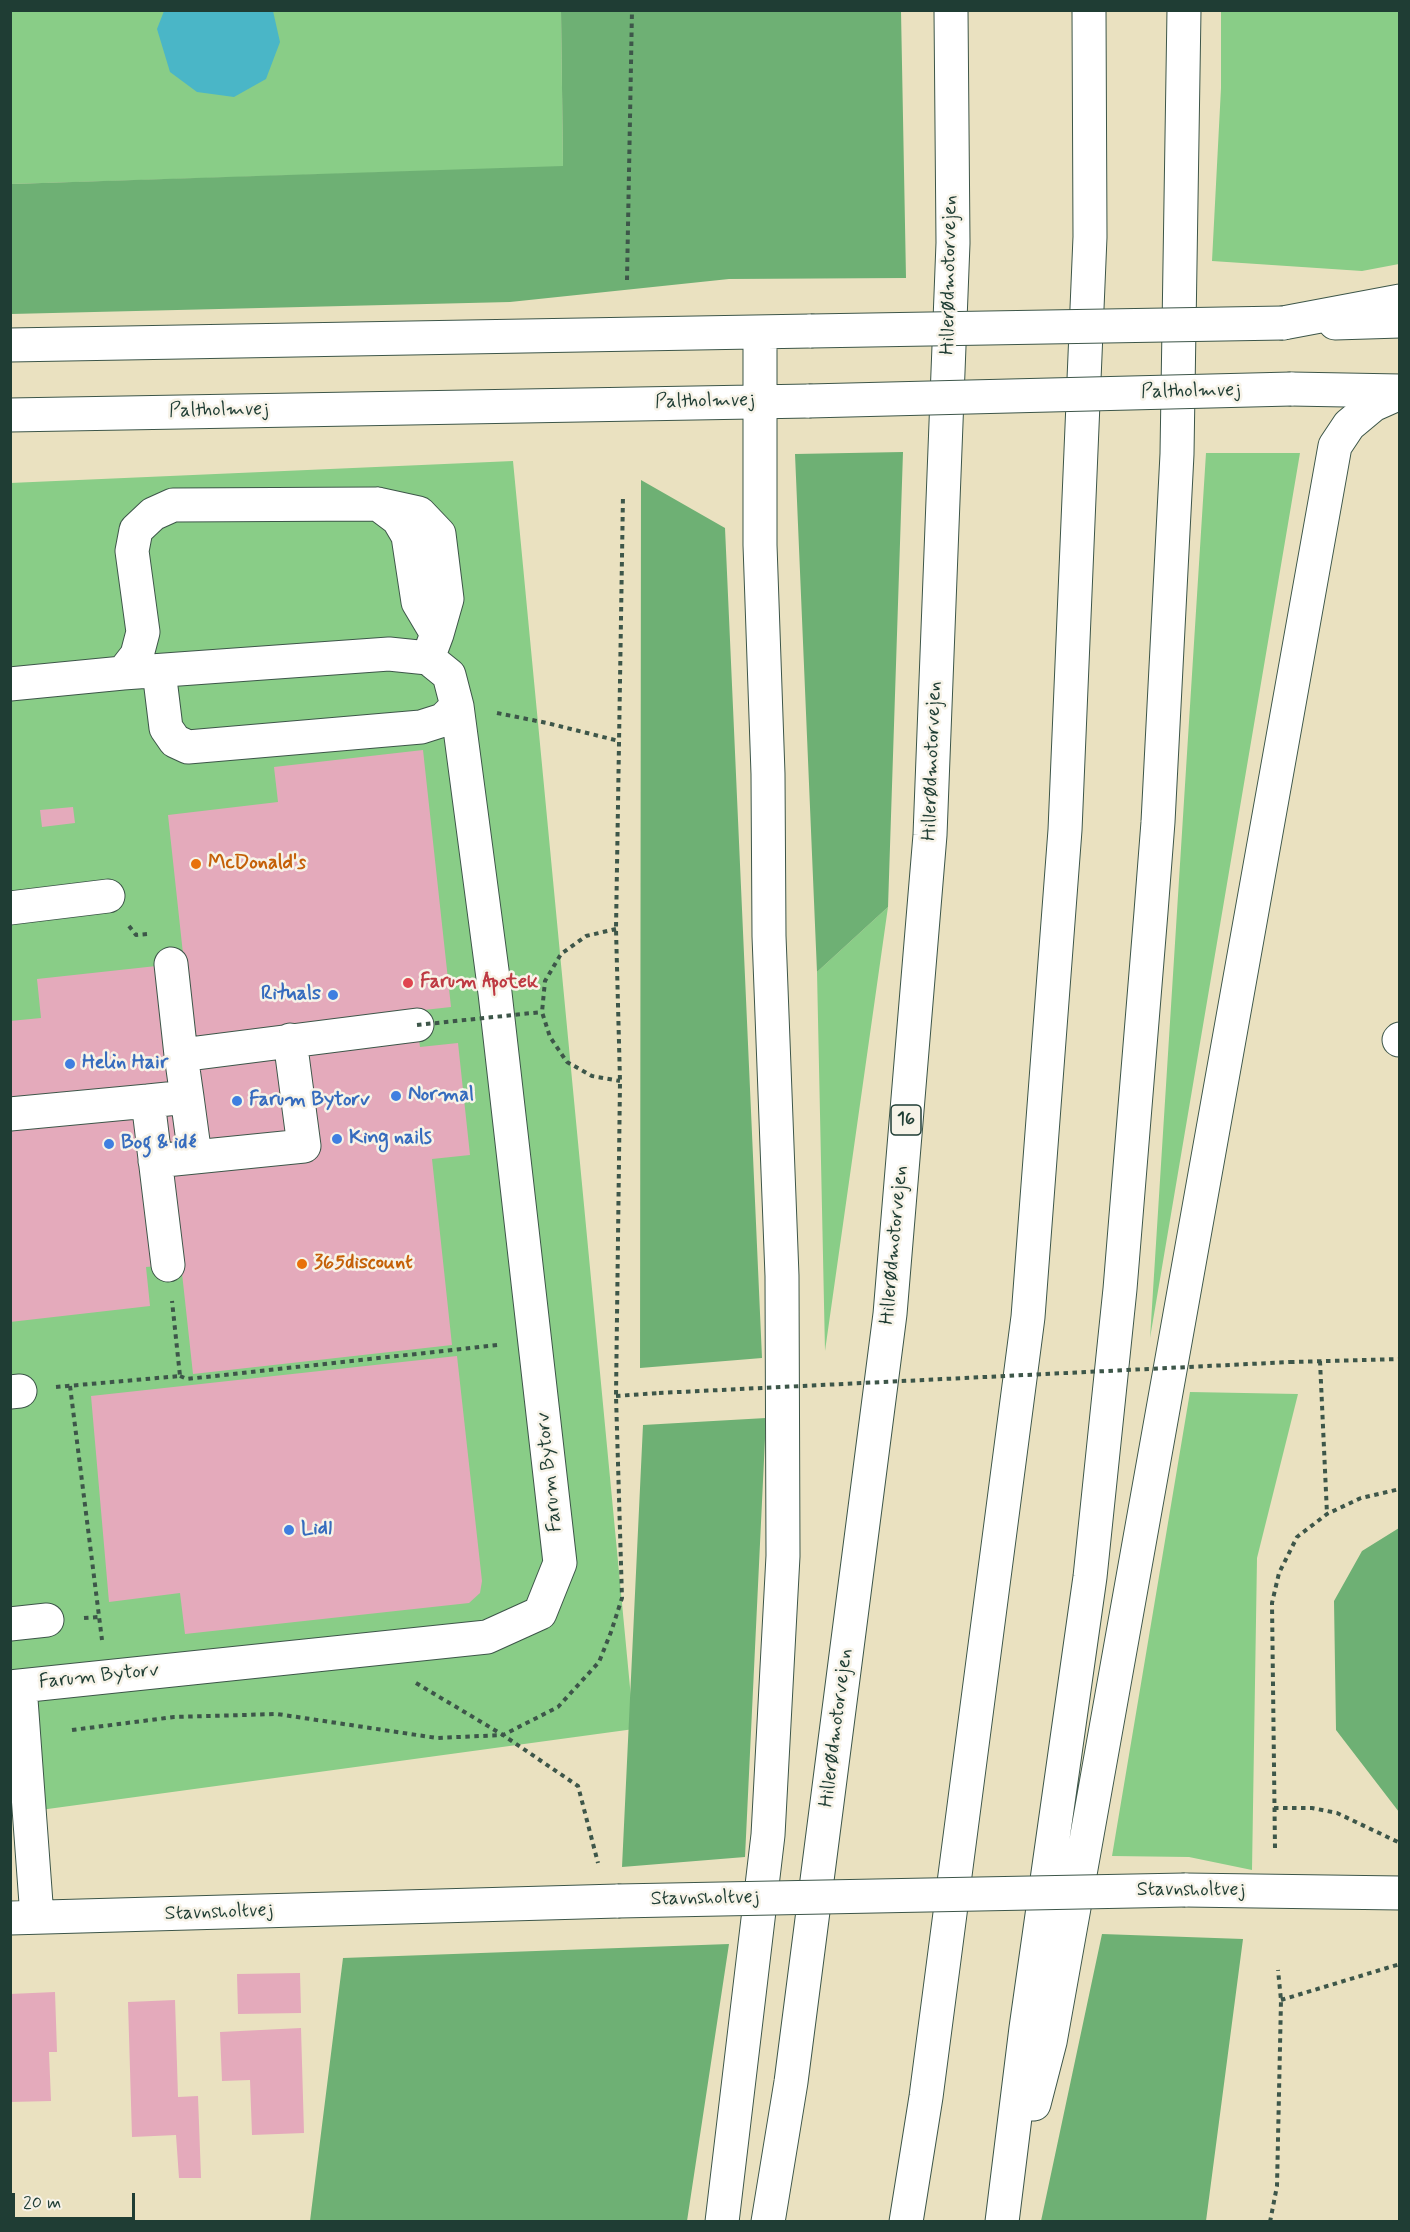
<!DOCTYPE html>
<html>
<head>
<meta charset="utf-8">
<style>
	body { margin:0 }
	#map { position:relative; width:1410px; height:2232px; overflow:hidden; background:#eae1c0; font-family:Mynerve,sans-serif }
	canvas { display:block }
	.frame { position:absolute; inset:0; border:12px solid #1f3d34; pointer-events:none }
	.scale { position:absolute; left:12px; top:2193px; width:123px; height:27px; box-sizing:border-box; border:3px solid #1f3d34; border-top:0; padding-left:8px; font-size:18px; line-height:21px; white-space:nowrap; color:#1f3d34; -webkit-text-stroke:4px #f7f3e8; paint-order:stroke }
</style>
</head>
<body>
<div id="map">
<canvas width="1410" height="2232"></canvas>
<div class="frame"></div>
<div class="scale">20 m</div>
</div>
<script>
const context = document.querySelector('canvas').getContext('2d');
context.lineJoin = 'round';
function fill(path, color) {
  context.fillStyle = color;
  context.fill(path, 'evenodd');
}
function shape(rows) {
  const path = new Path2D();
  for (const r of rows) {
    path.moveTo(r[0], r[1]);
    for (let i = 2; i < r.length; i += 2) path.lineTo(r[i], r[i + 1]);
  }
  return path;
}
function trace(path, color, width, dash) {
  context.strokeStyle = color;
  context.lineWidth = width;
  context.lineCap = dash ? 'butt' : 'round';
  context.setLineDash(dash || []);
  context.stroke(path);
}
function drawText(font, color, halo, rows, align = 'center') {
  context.font = font + ' Mynerve,sans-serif';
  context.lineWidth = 5;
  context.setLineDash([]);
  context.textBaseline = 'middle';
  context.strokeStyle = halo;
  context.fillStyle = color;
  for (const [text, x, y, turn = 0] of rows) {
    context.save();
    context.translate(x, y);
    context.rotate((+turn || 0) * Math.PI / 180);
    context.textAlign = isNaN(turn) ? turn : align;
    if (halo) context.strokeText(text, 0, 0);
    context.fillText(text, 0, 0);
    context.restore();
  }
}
fill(shape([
	[10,11,561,11,563,167,11,184],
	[1221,11,1399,11,1399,264,1362,271,1212,261,1221,88],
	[1206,453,1300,453,1150,1338],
	[513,461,634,1729,11,1814,10,483],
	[888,907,825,1351,817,972],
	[1190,1392,1298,1394,1257,1558,1252,1870,1189,1857,1112,1856]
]), '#89cd87');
fill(shape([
	[561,11,901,11,906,278,729,279,510,302,11,314,11,184,563,166],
	[903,452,888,907,817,972,795,454],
	[641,480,725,528,762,1358,640,1368],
	[766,1418,745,1857,622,1867,643,1425],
	[1399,1528,1399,1812,1336,1730,1334,1601,1362,1551],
	[1102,1934,1243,1939,1206,2221,1041,2221],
	[729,1944,687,2221,310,2221,343,1958]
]), '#6eb074');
fill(shape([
	[164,11,273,11,280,42,266,79,234,97,197,92,170,72,157,29]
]), '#4ab6c7');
fill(shape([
	[423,750,451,1007,415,1011,417,1025,420,1047,458,1043,470,1155,432,1159,452,1345,193,1374,181,1264,146,1267,150,1306,10,1322,10,1021,41,1018,37,979,184,963,168,815,278,802,274,767],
	[73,807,75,823,42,827,40,810],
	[457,1356,482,1581,480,1593,469,1603,185,1634,180,1593,109,1602,91,1396],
	[300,1973,301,2013,238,2014,237,1974],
	[55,1992,57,2052,49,2052,51,2101,10,2102,10,1994],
	[175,2000,178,2097,198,2096,201,2178,179,2178,176,2135,132,2137,128,2002],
	[301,2028,304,2133,252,2135,250,2080,222,2081,220,2032]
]), '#e4aabb');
const minor = shape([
	[1335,323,1400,321],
	[10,345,811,331],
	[1291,389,1400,391],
	[760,401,760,332],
	[10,415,809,401],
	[378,504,398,519,408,536,418,602,437,634],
	[159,671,166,728,175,741,188,747,421,727,443,720,457,706],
	[123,673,137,655,143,632,132,551,136,530,153,514,173,505,378,504,419,513,439,534,447,599,437,634,428,658],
	[10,684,123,673,389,654,428,658,449,675,457,706,495,993,560,1563,540,1613,487,1637,10,1687],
	[10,908,108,896],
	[171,964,181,1055,417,1025],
	[1399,1040,1400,1039],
	[187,1097,195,1156],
	[148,1101,187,1097,181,1055],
	[10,1114,148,1101,168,1265],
	[155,1161,304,1146,290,1040],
	[10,1392,20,1391],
	[10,1624,47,1620],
	[20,1686,37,1917],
	[1185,1890,1400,1893],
	[10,1918,618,1901]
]);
const highway = shape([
	[1283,323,1400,301],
	[1034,2104,1050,2042,1335,446,1349,425,1373,405,1400,393],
	[722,2222,768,1835,783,1556,782,1276,769,936,768,774,760,545,760,401],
	[768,2222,791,2082,890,1314,930,835,953,243,951,10],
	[906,2222,926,2097,1028,1317,1065,830,1090,237,1089,10],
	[1002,2222,1026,2028,1090,1577,1120,1289,1151,912,1158,822,1177,454,1184,10]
]);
trace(minor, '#3d5649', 35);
trace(highway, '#3d5649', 35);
trace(shape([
	[627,280,632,10],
	[497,713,547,723,619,741],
	[129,926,136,935,147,934],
	[616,929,586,936,561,954,545,981,542,1012,550,1037,567,1062,592,1076,620,1081],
	[1320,1361,1327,1514],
	[1290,1362,1400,1359],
	[180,1376,187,1379,498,1345],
	[70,1386,102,1640],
	[56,1387,180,1376,172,1301],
	[616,1396,659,1393],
	[84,1618,99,1617],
	[416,1683,503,1735,578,1786,598,1863],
	[72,1730,174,1717,277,1714,437,1738,503,1735,558,1707,599,1662,611,1632,622,1598,616,1396,620,1081,616,929,623,495],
	[1274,1808,1312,1808,1337,1813,1400,1843],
	[1275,1848,1272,1603,1279,1573,1297,1537,1327,1514,1361,1498,1400,1489],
	[1281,2000,1400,1964],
	[1270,2222,1277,2186,1281,2000,1278,1970]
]), '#3d5649', 4, [4.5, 4.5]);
trace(minor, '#fff', 33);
trace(highway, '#fff', 33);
const minorBridge = shape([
	[811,331,1283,323],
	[809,401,1291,389],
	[618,1901,1185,1890]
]);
trace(minorBridge, '#3d5649', 35, []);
trace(shape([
	[417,1025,542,1012],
	[659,1393,1290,1362]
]), '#3d5649', 4, [4.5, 4.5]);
trace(minorBridge, '#fff', 33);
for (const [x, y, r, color] of [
	[196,864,6,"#e8710a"],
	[408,983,6,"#e0444e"],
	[333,995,6,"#3f7fe0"],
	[70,1064,6,"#3f7fe0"],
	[396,1096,6,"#3f7fe0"],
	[237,1101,6,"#3f7fe0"],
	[337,1139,6,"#3f7fe0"],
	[109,1144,6,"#3f7fe0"],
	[302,1264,6,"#e8710a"],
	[289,1530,6,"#3f7fe0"]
]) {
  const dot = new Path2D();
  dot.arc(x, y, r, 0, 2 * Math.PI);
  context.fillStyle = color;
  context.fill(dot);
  trace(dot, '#f7f3e8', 2);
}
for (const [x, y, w] of [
	[906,1120,30]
]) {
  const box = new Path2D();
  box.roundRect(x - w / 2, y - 15, w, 30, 4.5);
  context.fillStyle = '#f7f3e8';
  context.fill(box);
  trace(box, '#1f3d34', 1.5);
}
drawText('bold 18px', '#1f3d34', null, [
	["16",906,1120]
]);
drawText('20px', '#1f3d34', '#f7f3e8', [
	["Hillerødmotorvejen",950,275,-89],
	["Paltholmvej",1191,392,-1],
	["Paltholmvej",705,402,-1],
	["Paltholmvej",219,411,-1],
	["Hillerødmotorvejen",933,761,-88],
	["Hillerødmotorvejen",895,1245,-85],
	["Farum Bytorv",550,1472,-96],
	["Farum Bytorv",99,1677,-6],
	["Hillerødmotorvejen",837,1728,-83],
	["Stavnsholtvej",1191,1891],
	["Stavnsholtvej",705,1899,-1],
	["Stavnsholtvej",219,1913,-2]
]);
drawText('bold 20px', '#c56008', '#f7f3e8', [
	["McDonald's",208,864],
	["365discount",314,1264]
], 'left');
drawText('bold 20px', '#be3a42', '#f7f3e8', [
	["Farum Apotek",420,983]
], 'left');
drawText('bold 20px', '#366cbe', '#f7f3e8', [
	["Rituals",321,995,"right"],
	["Helin Hair",82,1064],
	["Normal",408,1096],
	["Farum Bytorv",249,1101],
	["King nails",349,1139],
	["Bog & idé",121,1144],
	["Lidl",301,1530]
], 'left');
</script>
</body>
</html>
